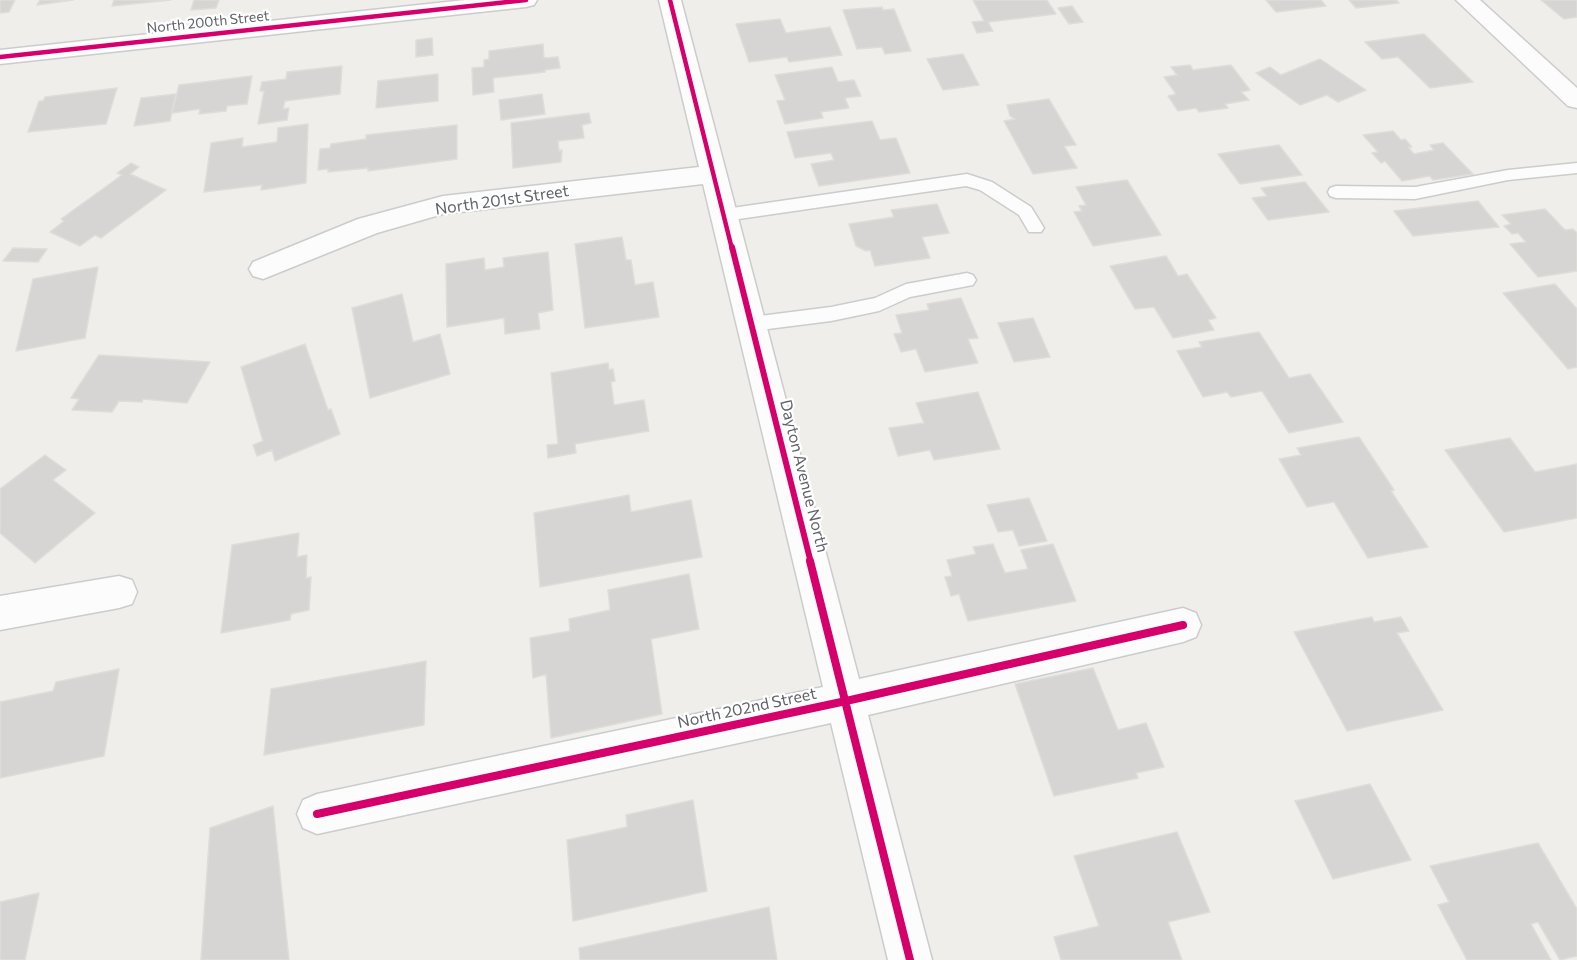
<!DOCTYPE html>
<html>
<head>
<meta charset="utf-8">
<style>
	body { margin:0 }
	canvas { display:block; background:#efeeea }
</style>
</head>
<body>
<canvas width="1577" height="960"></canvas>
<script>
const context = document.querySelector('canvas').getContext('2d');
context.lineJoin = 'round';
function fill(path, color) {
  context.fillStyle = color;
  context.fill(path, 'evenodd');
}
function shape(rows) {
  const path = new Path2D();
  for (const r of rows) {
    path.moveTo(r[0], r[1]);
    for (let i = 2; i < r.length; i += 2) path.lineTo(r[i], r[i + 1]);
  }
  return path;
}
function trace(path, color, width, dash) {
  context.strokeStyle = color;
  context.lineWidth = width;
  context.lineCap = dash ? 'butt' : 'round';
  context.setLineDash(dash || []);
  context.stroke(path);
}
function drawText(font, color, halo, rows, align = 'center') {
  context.font = font + ' Commissioner,sans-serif';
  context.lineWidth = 4.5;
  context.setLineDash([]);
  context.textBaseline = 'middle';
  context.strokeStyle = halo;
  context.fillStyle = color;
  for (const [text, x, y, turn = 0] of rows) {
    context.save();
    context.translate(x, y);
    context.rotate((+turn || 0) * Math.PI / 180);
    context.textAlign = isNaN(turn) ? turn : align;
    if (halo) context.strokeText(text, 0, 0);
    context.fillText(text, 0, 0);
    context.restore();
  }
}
const building = shape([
	[0,0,15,0,9,12,0,13,0,0],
	[40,0,73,0,37,5,40,0],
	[114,0,171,0,112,6,114,0],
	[194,0,219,0,216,8,191,10,194,0],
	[973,0,1047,0,1056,14,988,22,993,31,977,33,972,22,984,21,973,0],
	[1266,0,1321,0,1326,6,1276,12,1266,0],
	[1349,0,1396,0,1399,3,1356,8,1349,0],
	[1541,0,1577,0,1577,17,1564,19,1541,0],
	[1072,6,1083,22,1069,24,1058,8,1072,6],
	[882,7,883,10,894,9,911,51,885,54,882,47,857,49,843,10,882,7],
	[780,19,786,33,830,27,842,55,789,62,787,57,749,62,736,24,780,19],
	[1424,34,1473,82,1430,88,1398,57,1382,59,1365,42,1424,34],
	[432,38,433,55,416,57,416,40,432,38],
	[543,44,544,58,558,57,560,68,545,70,545,72,493,78,494,92,473,95,472,68,484,67,484,60,489,59,489,51,543,44],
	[963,54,979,85,943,90,927,59,963,54],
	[1320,59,1366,90,1338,102,1327,95,1300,105,1256,73,1270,67,1281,75,1320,59],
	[1190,65,1193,70,1231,65,1250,90,1241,92,1249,100,1225,104,1228,108,1199,112,1196,108,1178,111,1168,96,1176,94,1164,77,1177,75,1171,67,1190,65],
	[342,66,340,94,285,101,283,109,289,108,287,120,258,124,264,91,260,91,262,82,286,79,287,72,342,66],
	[832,67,838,82,854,80,861,96,845,98,849,108,821,112,823,118,785,124,777,101,785,100,775,75,832,67],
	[438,74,438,101,376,108,378,81,438,74],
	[252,76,247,104,227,106,226,111,199,114,200,109,172,113,179,85,252,76],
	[117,88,106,124,28,132,39,101,43,101,45,97,117,88],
	[176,94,170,121,134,126,141,98,176,94],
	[542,94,545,114,501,120,499,100,542,94],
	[1049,99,1076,145,1064,146,1077,168,1033,174,1004,121,1015,119,1010,116,1007,105,1049,99],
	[589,113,591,123,582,125,584,138,558,141,559,151,562,150,561,162,513,168,511,123,589,113],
	[872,121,880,140,896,138,910,173,819,186,811,164,834,160,831,153,795,158,787,132,872,121],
	[308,124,306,183,261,190,262,185,204,192,211,143,243,138,242,147,277,142,278,128,308,124],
	[457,125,457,159,368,171,368,168,328,172,328,169,318,170,320,149,330,148,331,144,366,139,366,135,457,125],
	[1393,131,1401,140,1405,139,1412,147,1408,147,1414,154,1434,150,1430,145,1443,143,1473,174,1433,180,1430,176,1402,181,1385,161,1381,163,1372,153,1378,152,1363,135,1393,131],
	[1279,145,1302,175,1240,184,1218,154,1279,145],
	[131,163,139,167,130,174,166,190,101,238,95,235,80,246,50,232,64,221,61,219,122,175,117,173,131,163],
	[1127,180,1161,235,1093,246,1074,212,1082,211,1079,206,1086,205,1076,187,1127,180],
	[1305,182,1329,212,1268,220,1252,198,1267,196,1261,188,1305,182],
	[1478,201,1499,227,1413,236,1394,211,1478,201],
	[937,204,949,233,922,237,930,258,875,266,870,250,866,251,856,246,849,224,894,217,891,210,937,204],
	[1545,209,1565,230,1573,229,1577,233,1577,271,1538,277,1510,244,1526,242,1518,233,1512,234,1504,226,1511,224,1502,215,1545,209],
	[622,237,626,260,631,260,635,285,653,282,659,317,585,328,575,244,622,237],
	[13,248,47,249,38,262,3,261,13,248],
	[548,252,553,310,538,313,540,329,505,334,504,318,447,327,446,264,484,258,485,270,504,267,503,258,548,252],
	[1166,256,1178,276,1187,274,1216,318,1208,320,1214,330,1173,338,1154,307,1135,309,1110,266,1166,256],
	[98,267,85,338,16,351,33,279,98,267],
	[1555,284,1577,309,1577,367,1568,369,1503,293,1555,284],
	[402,294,413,342,440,334,450,374,370,398,352,308,402,294],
	[961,298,978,338,968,339,978,363,925,372,916,349,901,352,894,334,902,333,896,315,929,310,927,304,961,298],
	[1033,318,1050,357,1014,362,998,323,1033,318],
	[1259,332,1289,378,1310,374,1343,422,1289,433,1262,391,1231,397,1227,392,1203,397,1177,351,1202,347,1199,342,1259,332],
	[305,344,328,410,331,409,340,434,275,461,272,450,257,456,253,445,263,441,241,367,305,344],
	[99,355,210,362,187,403,143,399,142,402,119,401,112,412,72,410,79,399,71,398,99,355],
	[608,363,609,370,613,369,615,381,611,382,614,405,644,400,649,431,575,444,576,453,548,458,547,445,558,444,551,373,608,363],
	[978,392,1000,449,934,460,930,450,898,456,889,428,924,423,916,403,978,392],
	[1359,437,1394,490,1391,491,1428,547,1368,558,1334,502,1307,507,1279,459,1301,455,1297,448,1359,437],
	[1510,438,1535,472,1577,464,1577,518,1504,532,1445,450,1510,438],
	[45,455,66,470,53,480,95,513,35,563,0,533,0,489,45,455],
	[629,495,631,512,691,500,702,557,540,587,534,513,629,495],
	[1029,498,1047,541,1019,546,1013,530,998,532,987,505,1029,498],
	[299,533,297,557,307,555,306,578,311,577,309,610,291,614,290,620,221,633,232,545,299,533],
	[993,544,1005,573,1028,569,1021,550,1053,544,1076,601,968,621,959,594,951,596,945,577,952,576,947,560,976,554,973,547,993,544],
	[689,574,699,629,651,639,662,714,551,738,546,674,533,678,530,638,570,631,569,619,610,610,608,590,689,574],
	[1372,617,1374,622,1401,617,1409,631,1397,633,1443,710,1347,731,1294,632,1372,617],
	[426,661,424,725,264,755,271,689,426,661],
	[1093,668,1118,730,1146,723,1164,767,1136,773,1138,778,1054,796,1015,684,1093,668],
	[119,669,104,756,0,778,0,702,53,691,56,682,119,669],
	[1370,784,1411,860,1333,879,1295,801,1370,784],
	[693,800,707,891,573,921,567,840,627,827,626,815,693,800],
	[273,806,289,960,201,960,210,828,273,806],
	[1177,832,1210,912,1168,922,1182,960,1061,960,1054,937,1099,926,1074,856,1177,832],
	[1538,843,1577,909,1577,956,1560,960,1538,922,1531,924,1551,960,1467,960,1438,905,1449,902,1430,866,1538,843],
	[39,893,25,960,0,960,0,902,39,893],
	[769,907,777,960,580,960,579,948,769,907]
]);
fill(building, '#d6d5d3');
trace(building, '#deddd9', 1.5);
const service = shape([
	[1577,163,1577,173,1508,180,1415,199,1336,198,1330,196,1328,192,1330,188,1336,186,1415,187,1508,170,1577,163],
	[967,174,992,182,1031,207,1044,228,1041,232,1029,232,1019,215,980,190,966,186,725,221,719,219,716,215,719,211,725,209,967,174],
	[967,273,973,275,976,280,973,285,910,297,879,311,831,321,752,331,745,329,743,324,745,319,752,317,831,307,875,298,906,284,967,273]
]);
const minor = shape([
	[659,0,681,0,859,679,1183,608,1196,613,1201,625,1196,637,1183,642,868,715,932,960,888,960,831,723,317,834,303,828,297,814,303,800,317,794,823,687,703,184,443,214,377,233,263,279,253,276,249,269,253,262,358,219,443,196,699,167,659,0],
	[1456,0,1480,0,1577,88,1577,108,1568,106,1456,0],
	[119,576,132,580,137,592,132,604,119,608,0,630,0,596,119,576]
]);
const tertiary = shape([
	[465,0,537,0,534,5,526,7,0,64,0,50,465,0]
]);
trace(service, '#cbcccc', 3);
trace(minor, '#cbcccc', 3);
trace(tertiary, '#cbcccc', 3);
fill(service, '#fdfcfc');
fill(minor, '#fdfcfc');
fill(tertiary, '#fdfcfc');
trace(shape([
	[670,0,732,249],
	[0,57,526,0]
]), '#d6006c', 4.5);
trace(shape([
	[732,247,811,563]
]), '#d6006c', 6);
trace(shape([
	[810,561,910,960],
	[317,814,846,701,1183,625]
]), '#d6006c', 8);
drawText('14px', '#5f6368', '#fff', [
	["North 200th Street",208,22,-6]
]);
drawText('16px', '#5f6368', '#fff', [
	["North 201st Street",502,200,-8],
	["Dayton Avenue North",804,476,76],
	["North 202nd Street",747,708,-12]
]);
</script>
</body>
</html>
